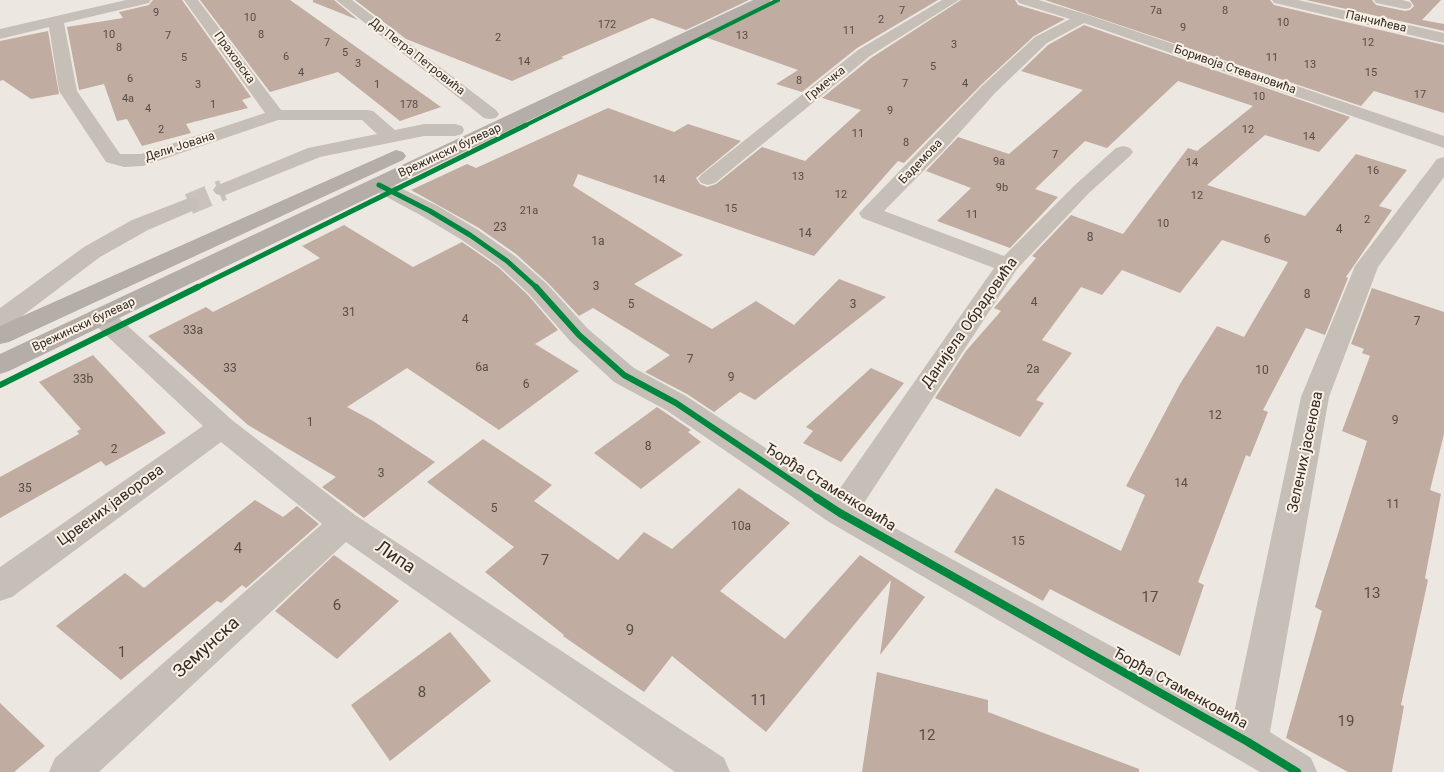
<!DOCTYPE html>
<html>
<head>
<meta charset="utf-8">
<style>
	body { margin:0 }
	canvas { display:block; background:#ece7e0 }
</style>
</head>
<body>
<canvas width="1444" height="772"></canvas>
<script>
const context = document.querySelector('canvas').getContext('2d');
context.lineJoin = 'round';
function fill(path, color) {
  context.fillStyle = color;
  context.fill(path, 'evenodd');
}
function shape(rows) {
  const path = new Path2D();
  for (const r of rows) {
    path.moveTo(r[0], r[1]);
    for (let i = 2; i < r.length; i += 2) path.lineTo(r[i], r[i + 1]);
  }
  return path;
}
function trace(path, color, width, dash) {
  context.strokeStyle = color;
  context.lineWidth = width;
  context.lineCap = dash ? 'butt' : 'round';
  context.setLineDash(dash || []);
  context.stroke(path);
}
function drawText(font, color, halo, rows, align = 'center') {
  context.font = font + ' Roboto,sans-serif';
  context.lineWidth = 4;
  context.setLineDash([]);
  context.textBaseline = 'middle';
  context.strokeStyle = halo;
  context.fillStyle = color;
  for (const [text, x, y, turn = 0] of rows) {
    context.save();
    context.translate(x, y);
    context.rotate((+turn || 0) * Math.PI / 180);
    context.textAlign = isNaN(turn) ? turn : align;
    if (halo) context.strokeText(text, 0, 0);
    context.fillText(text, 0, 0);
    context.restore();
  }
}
fill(shape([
	[153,0,182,0,251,97,242,100,248,108,186,124,191,133,142,146,127,119,117,121,104,84,79,90,67,27,123,18,119,12,149,5],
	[200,0,290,0,441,107,400,121,338,72,270,92],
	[313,0,334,0,358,20,313,2],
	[355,0,749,0,686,30,652,18,561,57,564,58,512,81,406,39],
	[773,0,938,0,857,48,802,92,776,84,798,70,705,37,770,5],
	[961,0,1015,0,1018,5,1065,19,1034,36,983,83,904,163,898,161,814,256,578,174,573,186,683,255,634,284,712,329,756,301,794,325,839,279,886,297,755,400,740,392,714,412,687,394,645,372,670,355,593,308,579,316,548,283,516,254,479,228,411,190,467,164,476,168,608,108,674,132,688,124,741,141,696,178,700,184,707,187,716,184,762,147,805,161,861,110,822,98,871,58],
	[1045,0,1270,0,1274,5,1444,45,1444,113,1374,91,1361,106],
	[1306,0,1372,0,1376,5,1405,11,1410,10,1414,6,1410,0,1441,0,1422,20,1444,24,1444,31],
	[1084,25,1350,117,1319,152,1265,135,1207,185,1305,216,1356,154,1407,170,1379,206,1392,210,1346,277,1348,278,1325,335,1306,328,1263,410,1268,412,1250,457,1246,455,1198,582,1204,585,1180,656,1050,589,1043,601,954,552,996,488,1121,551,1145,495,1126,486,1180,384,1217,326,1244,337,1288,262,1222,240,1180,293,1122,270,1102,295,1081,287,1042,340,1072,353,1036,400,1044,403,1020,437,935,398,966,351,1001,311,994,308,1036,258,1032,256,1071,215,1123,234,1188,148,1197,151,1253,106,1178,81,1107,148,1085,141,1035,189,1058,197,1010,248,937,221,971,188,926,171,958,137,1009,154,1083,90,1021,71,1048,45],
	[48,31,59,94,31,99,3,80,0,81,0,41],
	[344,225,413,267,462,242,498,267,528,295,558,330,535,344,579,371,499,430,407,368,347,407,373,421,435,462,364,518,322,487,336,477,248,425,148,336,206,307,213,312,320,258,302,246],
	[1372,288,1444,312,1444,434,1430,490,1441,494,1425,578,1428,580,1401,705,1404,706,1392,772,1348,772,1286,738,1322,611,1315,607,1367,441,1342,431,1370,356,1362,353,1364,349,1351,344],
	[93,355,166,433,106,466,101,461,0,518,0,477,79,434,77,431,81,429,39,382],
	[871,368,904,383,841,462,803,443,813,431,806,427],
	[657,407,691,430,688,432,701,442,641,489,594,453],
	[483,439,552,485,534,501,618,560,644,532,672,549,739,488,790,523,720,591,785,639,860,555,925,597,880,655,891,580,766,732,672,656,644,692,563,636,564,635,485,572,514,547,427,482],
	[255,500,283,517,297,506,319,524,246,588,242,585,221,603,217,601,121,680,56,626,125,573,144,588],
	[334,555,399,601,337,659,275,611],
	[450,632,491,681,390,761,351,705],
	[877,672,988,700,988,712,1139,769,1139,772,862,772],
	[0,703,45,746,14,772,0,772]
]), '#c0aca1');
trace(shape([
	[189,204,223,190]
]), '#c8c2bb', 21, [21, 11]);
fill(shape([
	[126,0,151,0,149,3,64,23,77,91,120,154,141,154,265,113,184,0,198,0,281,110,367,110,373,111,395,130,424,124,455,124,462,126,464,130,462,134,455,136,424,136,320,157,223,196,216,194,213,190,216,186,308,148,377,134,362,120,278,120,143,166,124,167,106,162,59,91,49,27,0,39,0,29,126,0],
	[336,0,352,0,496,110,499,114,496,118,490,119,484,118,336,0],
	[942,0,959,0,870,56,715,183,708,185,701,183,698,179,701,175,858,50,942,0],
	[1017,0,1039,0,1088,15,1444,136,1444,148,1084,23,1047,43,996,92,944,150,884,211,1004,256,1075,185,1116,148,1123,146,1130,148,1133,152,1130,156,1089,193,1017,269,860,509,1234,713,1301,397,1355,266,1437,159,1444,157,1444,177,1378,267,1329,397,1270,732,1311,758,1317,772,1260,772,829,522,666,410,614,382,570,341,529,294,499,266,462,240,422,216,372,189,369,185,372,181,379,179,386,181,438,206,478,230,515,256,547,284,588,329,634,368,686,396,836,494,994,268,862,218,859,213,984,84,1035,37,1070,19,1019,3,1017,0],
	[1272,0,1298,0,1444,33,1444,43,1279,4,1274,3,1272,0],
	[1374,0,1402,0,1410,2,1412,5,1410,8,1405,9,1376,3,1374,0],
	[189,198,197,199,200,204,197,209,148,230,100,257,9,326,0,328,0,308,84,247,132,220,189,198],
	[101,308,110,310,232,420,355,515,724,758,730,772,675,772,346,542,99,772,49,772,55,758,322,524,221,442,12,597,0,601,0,567,203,426,92,322,88,316,92,310,101,308]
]), '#c6bfb8');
fill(shape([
	[753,0,771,0,769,3,553,109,9,371,0,374,0,354,753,0],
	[396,150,403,152,406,156,403,160,9,342,0,344,0,326,396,150]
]), '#b4ada8');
trace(shape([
	[524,126,778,0]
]), '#00873e', 4);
trace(shape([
	[379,185,430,211,470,235,507,261,537,288],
	[196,288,526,125]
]), '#00873e', 5);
trace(shape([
	[536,287,579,335,624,375,676,403,819,499],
	[0,385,198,287]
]), '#00873e', 6);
trace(shape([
	[817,498,840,513,1248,742,1297,772]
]), '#00873e', 8);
drawText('11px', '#584c46', null, [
	["7",902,11],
	["7a",1156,11],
	["8",1225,11],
	["9",156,13],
	["10",250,18],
	["2",881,20],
	["10",1283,23],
	["172",607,25],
	["9",1183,28],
	["11",849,31],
	["10",109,35],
	["8",261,35],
	["7",168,36],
	["13",742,36],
	["2",498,38],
	["7",327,43],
	["12",1368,43],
	["3",954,45],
	["8",119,48],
	["5",345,53],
	["6",286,57],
	["5",184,58],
	["11",1272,58],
	["14",524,62],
	["3",358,64],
	["13",1310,65],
	["5",933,67],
	["4",301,73],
	["15",1371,73],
	["6",130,79],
	["8",799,81],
	["7",905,84],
	["4",965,84],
	["3",198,85],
	["1",377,85],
	["17",1420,95],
	["10",1259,97],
	["4a",128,99],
	["1",213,105],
	["178",409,105],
	["4",148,109],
	["9",890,111],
	["2",161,130],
	["12",1248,130],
	["11",858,134],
	["14",1309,137],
	["8",906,143],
	["7",1055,155],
	["9a",999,162],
	["14",1192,163],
	["16",1373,171],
	["13",798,177],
	["14",659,180],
	["9b",1002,188],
	["12",841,195],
	["12",1197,196],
	["15",731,209],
	["21a",529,211],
	["11",972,215],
	["2",1367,220],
	["10",1163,224]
]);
drawText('12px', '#362c27', '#faf2e6', [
	["Панчићева",1376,22,13],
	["Др Петра Петровића",417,57,38],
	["Праховска",234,58,54],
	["Боривоја Стевановића",1235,70,19],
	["Грмечка",826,84,-39],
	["Дели Јована",180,147,-18],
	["Врежински булевар",450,151,-25],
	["Бадемова",921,162,-46],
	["Врежински булевар",84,325,-25]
]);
drawText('12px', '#584c46', null, [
	["23",500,228],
	["4",1339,230],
	["14",805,234],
	["8",1090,238],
	["6",1267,240],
	["1a",598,242],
	["3",596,287],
	["8",1307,295],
	["4",1034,303],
	["5",631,305],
	["3",853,305],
	["31",349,313],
	["4",465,320],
	["7",1417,322],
	["33a",193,331],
	["7",690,360],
	["6a",482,368],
	["33",230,369],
	["2a",1033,370],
	["10",1262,371],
	["9",731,378],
	["33b",83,380],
	["6",526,385],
	["12",1215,416],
	["9",1395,421],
	["1",310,423],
	["8",648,447],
	["2",114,450],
	["3",381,474],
	["14",1181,484],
	["35",25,489],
	["11",1393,505],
	["5",494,509],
	["10a",741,527],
	["15",1018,542]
]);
drawText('15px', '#362c27', '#faf2e6', [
	["Данијела Обрадовића",970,323,-55],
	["Зелених јасенова",1306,452,-78],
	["Ђорђа Стаменковића",830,488,32],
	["Црвених јаворова",111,506,-36],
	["Ђорђа Стаменковића",1180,689,29]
]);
drawText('15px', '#584c46', null, [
	["4",238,549],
	["7",545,561],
	["13",1372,594],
	["17",1150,598],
	["6",337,606],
	["9",630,631],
	["1",122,653],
	["8",422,693],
	["11",759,701],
	["19",1346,722],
	["12",927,736]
]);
drawText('18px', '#362c27', '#faf2e6', [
	["Липа",395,558,34],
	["Земунска",207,648,-42]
]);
</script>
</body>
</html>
